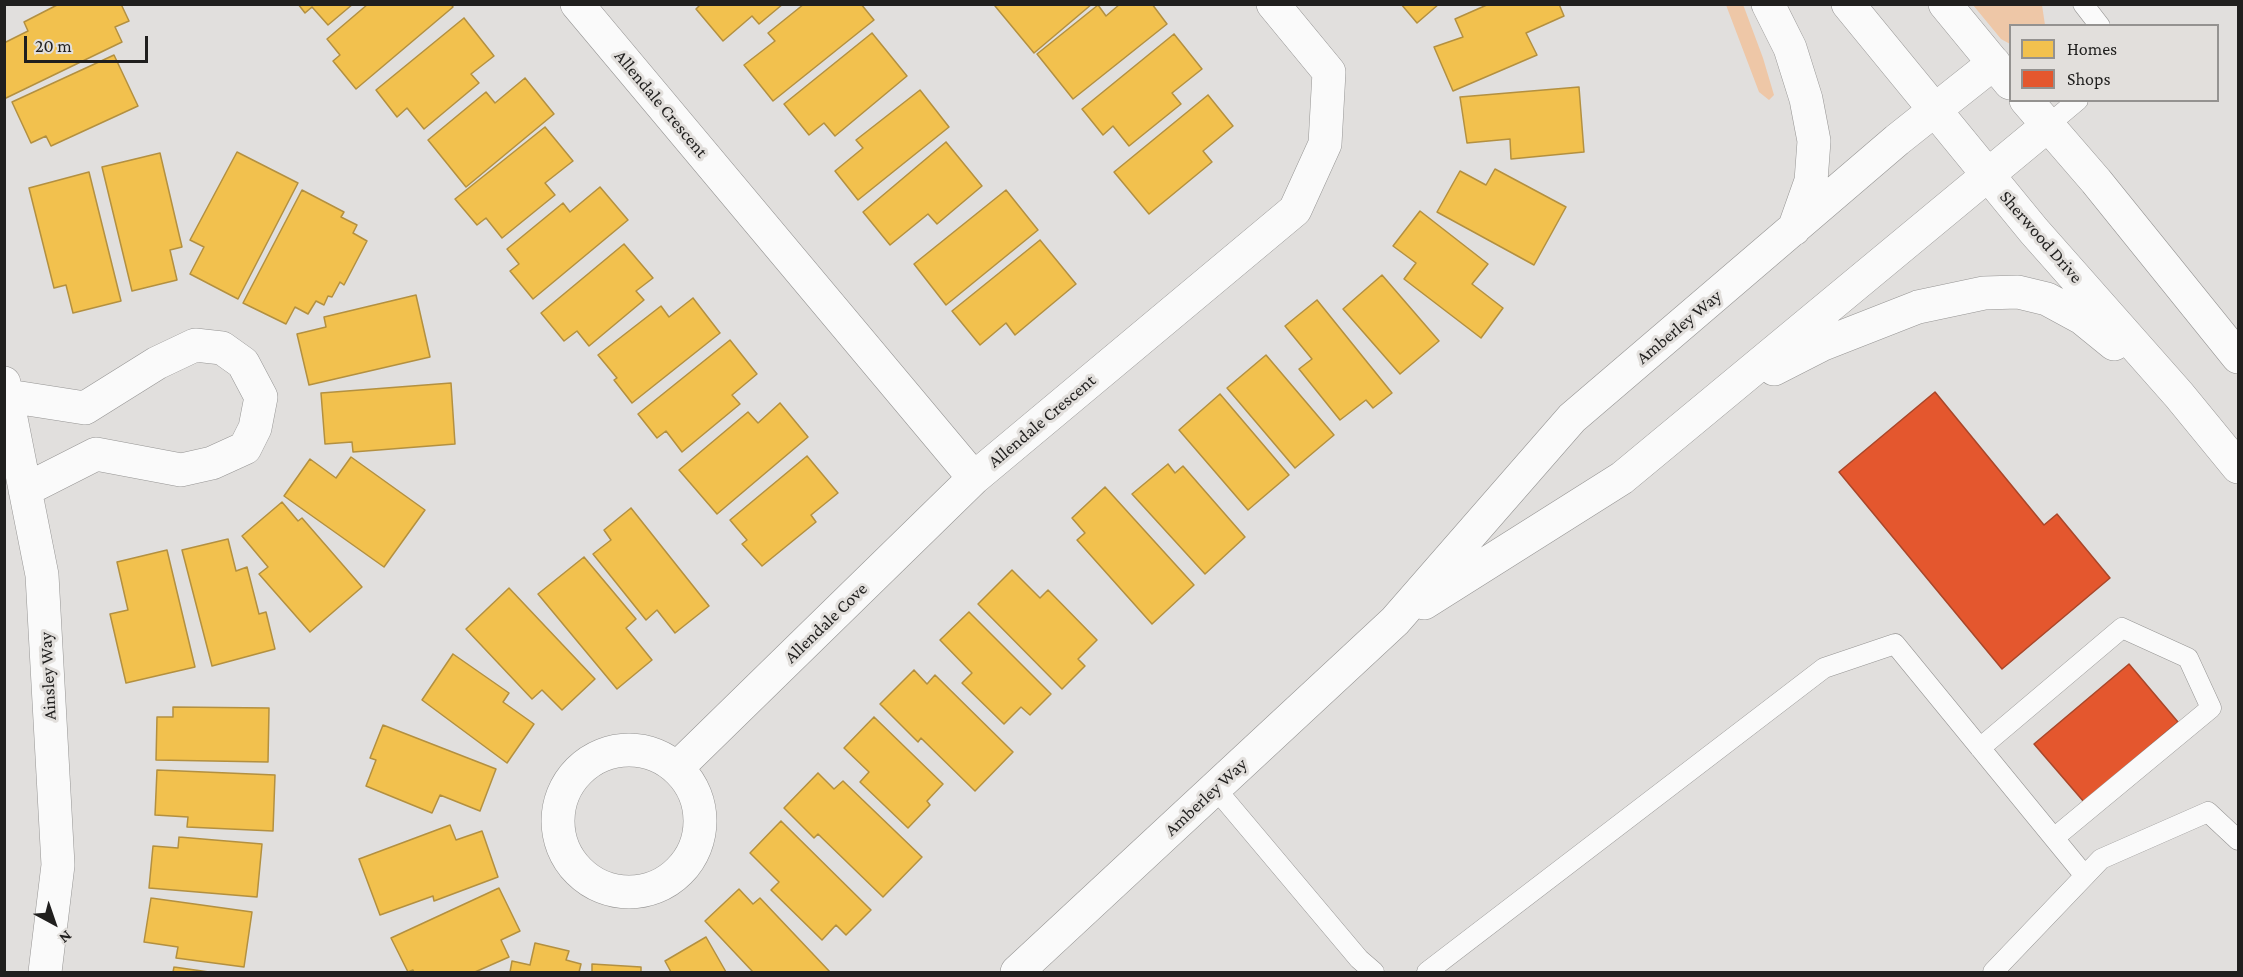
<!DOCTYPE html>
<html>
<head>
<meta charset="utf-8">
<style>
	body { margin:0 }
	#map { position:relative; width:2243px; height:977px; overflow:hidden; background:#e1dfdd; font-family:"Crimson Pro",serif }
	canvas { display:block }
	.frame { position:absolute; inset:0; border:6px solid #201f1e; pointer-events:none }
	.legend { position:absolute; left:2009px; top:24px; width:210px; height:78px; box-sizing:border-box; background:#e2dfdc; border:2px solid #949290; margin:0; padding:8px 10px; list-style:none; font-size:18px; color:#201f1e }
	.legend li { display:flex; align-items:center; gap:12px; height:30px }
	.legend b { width:30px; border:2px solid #949290 }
	.north { position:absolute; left:24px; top:893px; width:60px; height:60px; -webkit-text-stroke:4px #e2dfdc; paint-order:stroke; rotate:140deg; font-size:16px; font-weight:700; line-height:24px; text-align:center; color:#201f1e }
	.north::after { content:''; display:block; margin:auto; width:21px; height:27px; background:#201f1e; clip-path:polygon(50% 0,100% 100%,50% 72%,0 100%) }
	.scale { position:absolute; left:24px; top:36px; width:124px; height:27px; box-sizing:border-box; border:3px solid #201f1e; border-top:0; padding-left:8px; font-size:18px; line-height:21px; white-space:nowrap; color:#201f1e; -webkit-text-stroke:4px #e2dfdc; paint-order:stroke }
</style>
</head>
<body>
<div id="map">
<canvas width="2243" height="977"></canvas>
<div class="frame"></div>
<ul class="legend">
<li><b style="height:16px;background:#f2c14e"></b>Homes</li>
<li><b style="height:16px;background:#e4572e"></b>Shops</li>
</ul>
<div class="north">N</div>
<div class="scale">20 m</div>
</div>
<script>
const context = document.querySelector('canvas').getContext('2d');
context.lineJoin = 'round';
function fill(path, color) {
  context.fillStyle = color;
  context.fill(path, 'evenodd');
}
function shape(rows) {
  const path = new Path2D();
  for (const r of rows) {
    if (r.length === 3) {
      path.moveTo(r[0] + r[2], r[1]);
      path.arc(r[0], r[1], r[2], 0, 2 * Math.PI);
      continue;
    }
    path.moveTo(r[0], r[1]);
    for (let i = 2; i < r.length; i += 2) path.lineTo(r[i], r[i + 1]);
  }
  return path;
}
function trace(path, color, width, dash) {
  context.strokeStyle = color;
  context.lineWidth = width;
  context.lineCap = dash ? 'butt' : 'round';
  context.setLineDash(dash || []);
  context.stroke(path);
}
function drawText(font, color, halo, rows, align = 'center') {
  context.font = font + ' "Crimson Pro",serif';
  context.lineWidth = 6;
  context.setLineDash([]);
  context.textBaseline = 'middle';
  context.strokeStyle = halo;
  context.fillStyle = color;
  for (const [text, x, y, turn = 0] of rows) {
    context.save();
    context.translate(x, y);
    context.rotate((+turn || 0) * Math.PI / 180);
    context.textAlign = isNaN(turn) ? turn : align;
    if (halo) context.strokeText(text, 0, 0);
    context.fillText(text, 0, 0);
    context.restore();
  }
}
fill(shape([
	[1726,5,1743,5,1744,7,1763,58,1774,95,1769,100,1759,92],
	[1973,5,2042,5,2045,25,2010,26,2010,44,2001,39]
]), '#eec7a7');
const homes = shape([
	[59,4,121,4,129,21,115,27,122,42,4,99,4,43,28,31,24,22,59,4],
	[298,4,353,4,328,25,312,7,305,13,298,4],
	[368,4,451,4,453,7,356,89,333,61,340,55,327,39,368,4],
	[701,4,783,4,759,24,752,16,723,41,696,9,701,4],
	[804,4,861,4,874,20,773,101,744,65,775,41,768,33,804,4],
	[998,4,1092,4,1034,53,995,6,998,4],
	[1120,4,1152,4,1167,24,1073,99,1037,54,1098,5,1106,16,1120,4],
	[1401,4,1439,4,1417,23,1401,4],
	[1489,4,1559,4,1564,16,1526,33,1537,55,1453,91,1434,47,1463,37,1455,19,1489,4],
	[464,18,494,56,471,74,479,83,424,129,407,108,397,117,376,90,464,18],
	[872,33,907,76,835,136,824,123,809,135,784,104,872,33],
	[1174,34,1202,69,1172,93,1181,104,1129,146,1113,126,1103,135,1082,109,1174,34],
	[114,55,138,106,51,146,46,136,31,143,12,102,114,55],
	[525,78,554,114,466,187,428,140,486,92,495,103,525,78],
	[1579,87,1584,152,1511,159,1510,139,1467,143,1460,97,1579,87],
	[920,90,949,127,858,200,835,171,863,148,856,140,920,90],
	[1208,95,1233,126,1203,151,1212,162,1149,214,1114,172,1208,95],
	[545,127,573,161,545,183,555,195,502,238,486,218,477,225,455,199,545,127],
	[946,142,982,186,937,224,928,214,890,245,863,212,946,142],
	[237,152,298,183,238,299,190,274,204,247,190,240,237,152],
	[160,153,182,247,170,250,177,280,132,291,102,167,160,153],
	[1495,169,1566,207,1534,265,1437,212,1460,171,1486,185,1495,169],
	[89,172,121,301,73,313,66,285,54,288,29,188,89,172],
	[600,187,628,220,533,299,510,271,519,264,507,249,563,203,570,212,600,187],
	[302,190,344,212,341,217,357,225,353,233,367,241,344,285,340,282,332,297,328,296,324,305,316,301,308,314,295,307,286,324,243,303,302,190],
	[1006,190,1038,230,946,305,914,264,1006,190],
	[1420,211,1488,264,1472,284,1503,308,1481,338,1404,279,1416,263,1393,246,1420,211],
	[1040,240,1076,284,1015,335,1006,323,980,345,952,311,1040,240],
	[624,244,653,278,636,291,644,300,589,346,577,331,564,341,541,313,624,244],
	[1382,275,1439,341,1400,374,1343,309,1382,275],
	[416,295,430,357,309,385,297,334,326,327,324,317,416,295],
	[693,298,720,333,632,403,614,380,617,378,598,355,661,306,669,317,693,298],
	[1317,300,1392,393,1373,408,1366,400,1340,420,1299,369,1312,359,1285,326,1317,300],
	[730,340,757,374,732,395,740,404,682,452,666,431,657,438,638,414,730,340],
	[1266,355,1334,435,1295,468,1227,388,1266,355],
	[451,383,455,444,353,452,352,442,325,444,321,393,451,383],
	[1220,394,1289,475,1248,510,1179,430,1220,394],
	[780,403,808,437,717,514,679,470,748,412,758,423,780,403],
	[807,456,838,493,811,515,816,522,762,566,742,544,747,540,730,520,807,456],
	[351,457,425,510,384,567,284,496,310,459,336,478,351,457],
	[1168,464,1175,473,1183,466,1245,537,1205,574,1132,494,1168,464],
	[1105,487,1194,585,1152,624,1077,540,1085,533,1072,518,1105,487],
	[282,502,298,521,302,518,362,587,310,632,259,574,268,567,242,536,282,502],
	[631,508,709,606,675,633,657,610,646,620,593,554,611,540,604,530,631,508],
	[228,539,236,571,247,567,259,614,266,612,275,649,212,666,182,550,228,539],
	[167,550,195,667,126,683,110,614,128,610,117,562,167,550],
	[584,557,636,619,626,628,652,660,617,689,538,594,584,557],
	[1012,570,1040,598,1048,590,1097,640,1078,659,1085,666,1062,689,978,604,1012,570],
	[509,588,595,679,562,710,542,690,532,699,466,629,509,588],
	[969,612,1051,694,1030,715,1021,707,1004,724,962,683,972,673,940,640,969,612],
	[453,654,509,693,503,702,534,724,507,763,422,700,453,654],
	[914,670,927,684,935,675,1013,752,975,791,921,738,918,742,880,704,914,670],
	[173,707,269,708,268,762,156,760,157,717,173,717,173,707],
	[874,717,943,784,927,801,930,805,908,828,860,782,869,772,844,748,874,717],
	[383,725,496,769,480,811,440,795,432,813,366,786,376,760,370,758,383,725],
	[157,770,275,775,273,831,187,827,188,817,155,815,157,770],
	[818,773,834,789,843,781,922,857,883,897,818,834,814,838,784,808,818,773],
	[781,821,871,910,846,935,836,925,822,940,771,890,779,882,750,853,781,821],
	[450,825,456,840,482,831,498,877,434,901,433,896,380,915,359,859,450,825],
	[179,837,262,844,257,897,149,888,153,846,178,848,179,837],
	[499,888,520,931,501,940,509,957,475,972,414,972,413,970,408,972,391,938,499,888],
	[739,889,753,904,760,898,830,972,753,972,705,921,739,889],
	[151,898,252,912,244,967,176,958,178,947,144,942,151,898],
	[706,937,726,972,671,972,665,961,706,937],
	[535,943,569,951,566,960,581,964,579,972,510,972,512,961,530,965,535,943],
	[592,964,641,967,641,972,592,972,592,964],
	[174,967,209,972,173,972,174,967]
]);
fill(homes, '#f2c14e');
trace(homes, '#b39040', 1.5);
const shops = shape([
	[1935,392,2044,525,2057,514,2110,578,2002,669,1839,472,1935,392],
	[2129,664,2178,722,2084,802,2034,744,2129,664]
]);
fill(shops, '#e4572e');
trace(shops, '#a94629', 1.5);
const lane = shape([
	[2083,4,2100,26],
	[2047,126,2078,100],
	[1980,748,2122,628,2188,658,2211,708,2054,838],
	[1215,788,1359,959,1374,972],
	[1427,972,1824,668,1895,644,2085,876],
	[1993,972,2101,859,2208,812,2238,840]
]);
const street = shape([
	[577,4,974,478],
	[4,383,42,575,58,865,45,972],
	[8,396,85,408,157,363,195,345,222,348,243,363,261,397,255,428,245,448,212,463,181,470,96,454,25,490],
	[629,821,71],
	[677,768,974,478,1295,210,1325,144,1329,72,1273,4]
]);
const secondary = shape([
	[1768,4,1790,48,1806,99,1814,141,1811,181,1794,229],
	[1848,4,2034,231,2179,395,2238,467],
	[1945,4,2010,83],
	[2026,100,2096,181,2238,357],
	[1774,369,1821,345,1918,307,1984,293,2018,292,2047,299,2082,318,2114,344],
	[1424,603,1622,478,2047,126],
	[1017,972,1395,621,1572,418,1897,140,1994,63]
]);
trace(lane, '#959493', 21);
trace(street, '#959493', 34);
trace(secondary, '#959493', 34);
trace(lane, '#fafafa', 20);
trace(street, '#fafafa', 33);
trace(secondary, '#fafafa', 33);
drawText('18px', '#201f1e', '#e2dfdc', [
	["Allendale Crescent",661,104,50],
	["Sherwood Drive",2041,237,49],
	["Amberley Way",1679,327,-40],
	["Allendale Crescent",1042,421,-40],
	["Allendale Cove",826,623,-44],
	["Ainsley Way",48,676,-93],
	["Amberley Way",1206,797,-43]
]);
</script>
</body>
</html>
